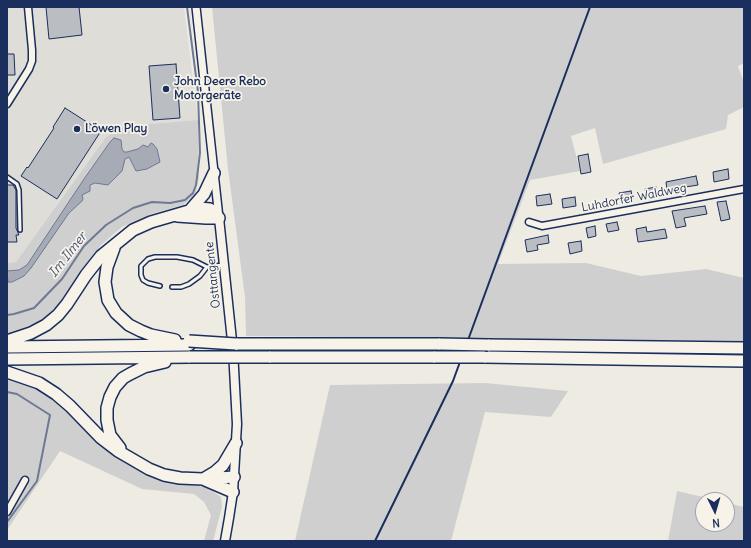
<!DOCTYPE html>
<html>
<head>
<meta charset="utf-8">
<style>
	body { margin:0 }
	#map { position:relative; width:751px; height:548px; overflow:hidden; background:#eeebe2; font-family:Delius,sans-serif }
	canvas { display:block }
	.frame { position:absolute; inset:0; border:8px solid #1b2f5e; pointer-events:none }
	.north { position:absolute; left:695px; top:492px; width:40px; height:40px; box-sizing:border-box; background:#f7f3e8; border:1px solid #9fa5b1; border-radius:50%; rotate:175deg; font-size:11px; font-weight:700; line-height:16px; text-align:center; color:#1b2f5e }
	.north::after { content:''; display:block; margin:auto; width:14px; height:18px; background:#1b2f5e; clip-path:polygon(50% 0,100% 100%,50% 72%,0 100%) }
</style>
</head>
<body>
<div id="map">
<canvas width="751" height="548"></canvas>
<div class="frame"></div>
<div class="north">N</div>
</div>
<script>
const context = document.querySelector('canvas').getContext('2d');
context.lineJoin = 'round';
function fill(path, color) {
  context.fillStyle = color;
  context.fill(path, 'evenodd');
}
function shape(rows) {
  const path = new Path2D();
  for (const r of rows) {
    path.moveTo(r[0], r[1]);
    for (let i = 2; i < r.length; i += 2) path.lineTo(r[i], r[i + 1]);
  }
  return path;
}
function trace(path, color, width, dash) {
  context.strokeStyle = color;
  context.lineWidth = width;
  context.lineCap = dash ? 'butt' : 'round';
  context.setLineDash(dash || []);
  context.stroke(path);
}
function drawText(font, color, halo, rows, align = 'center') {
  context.font = font + ' Delius,sans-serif';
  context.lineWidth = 3.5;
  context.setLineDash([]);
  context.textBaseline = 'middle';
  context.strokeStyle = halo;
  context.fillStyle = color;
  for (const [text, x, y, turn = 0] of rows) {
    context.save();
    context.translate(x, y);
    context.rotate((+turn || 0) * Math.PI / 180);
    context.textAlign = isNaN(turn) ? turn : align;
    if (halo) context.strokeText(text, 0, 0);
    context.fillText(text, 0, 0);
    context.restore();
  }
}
fill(shape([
	[7,7,184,7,198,120,124,126,106,137,16,262,7,263]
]), '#deddd8');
fill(shape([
	[212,7,744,7,744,63,738,66,744,83,744,107,728,115,726,129,603,164,595,128,571,136,580,171,530,180,498,264,586,263,641,276,706,269,744,278,744,341,246,336,245,297,228,169],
	[198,120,199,178,195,195,183,205,151,214,122,227,101,245,58,306,40,321,14,333,7,334,7,263,16,262,106,137,124,126],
	[7,375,35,386,161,478,204,487,214,492,221,497,222,507,213,541,204,541,211,515,204,502,194,494,142,489,60,451,7,530],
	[485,383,568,391,551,417,485,412,451,541,295,541,330,385],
	[677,491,716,500,703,500,703,524,727,524,727,503,744,507,744,541,668,541]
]), '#cfcfcf');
const water = shape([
	[114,138,121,140,122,149,124,152,127,152,138,149,143,145,148,147,151,143,153,144,157,149,160,162,147,169,136,171,129,157,125,159,122,171,108,185,95,183,90,185,90,191,82,195,83,199,82,201,69,213,31,268,24,276,12,282,8,282,7,271,19,270,27,265,84,179,110,142,114,138]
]);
fill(water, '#a6abb5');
trace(water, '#6e7992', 1);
trace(shape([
	[7,315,14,314,34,308,62,279,84,246,106,225,133,208,152,202,170,203,185,200,193,193,196,185,200,153,198,92,187,7],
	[7,392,17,394,50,415,37,481,7,522]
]), '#6e7992', 2);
const building = shape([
	[46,7,79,7,82,35,49,39,46,7],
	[7,54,14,54,15,75,7,75,7,54],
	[176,64,180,118,153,120,149,66,176,64],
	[65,108,101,131,57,199,21,176,27,167,28,168,54,128,53,127,65,108],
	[588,154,591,172,581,174,578,156,588,154],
	[728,169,729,179,714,182,713,172,728,169],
	[696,176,698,185,667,190,666,182,696,176],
	[7,185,13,185,16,190,16,228,19,235,16,235,17,242,7,242,7,185],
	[656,187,658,194,646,196,645,189,656,187],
	[631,191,633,199,621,201,619,193,631,191],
	[550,194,552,204,537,206,536,196,550,194],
	[575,197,576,206,563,208,562,199,575,197],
	[726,201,730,219,721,221,717,202,726,201],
	[705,206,707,214,684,218,686,226,676,228,672,211,705,206],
	[617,222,619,230,608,232,606,224,617,222],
	[595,226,596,236,588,238,586,228,595,226],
	[646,227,647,232,665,229,667,238,638,242,636,229,646,227],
	[548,235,549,243,537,245,538,250,527,252,525,240,548,235],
	[581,241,582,251,570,254,568,243,581,241]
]);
fill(building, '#babdc2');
trace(building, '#1b2f5e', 1);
const service = shape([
	[7,177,17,184,19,190,20,230],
	[160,286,148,283,143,280,141,275,141,266,148,259,155,257,177,257,193,260,207,267,223,265],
	[172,287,181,287,189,284,200,276,207,267]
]);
const minor = shape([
	[7,104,29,69,32,61,32,50,28,7],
	[529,222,542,226,744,189],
	[7,512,25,480]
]);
const tertiary = shape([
	[196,7,219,218]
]);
const secondary = shape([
	[219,218,233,350,237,424,233,492,229,518,225,541]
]);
const motorway = shape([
	[191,209,204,194,214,173],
	[177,216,206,218,219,218],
	[114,248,107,267,105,282,108,300,116,313,129,325,141,331,151,335,175,340],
	[7,341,31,333,46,325,58,315,67,304,86,275,101,256,133,230,151,222,199,208,210,209,219,218],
	[236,344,440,344],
	[488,345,744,348],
	[7,347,189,345],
	[269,357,435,357],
	[484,357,744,361],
	[7,359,190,357],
	[7,372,39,383,56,394,70,406,101,438,118,451,149,469,164,475,180,478,203,479,234,477],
	[120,448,110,435,107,420,107,408,110,397,115,387,123,378,130,374,144,367,165,362],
	[205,478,215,472,223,465,236,443],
	[205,480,233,492]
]);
trace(service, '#1b2f5e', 6);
trace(minor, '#1b2f5e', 9);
trace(tertiary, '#1b2f5e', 10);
trace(secondary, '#1b2f5e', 11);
trace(motorway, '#1b2f5e', 14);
trace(service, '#f7f3e8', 3);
trace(minor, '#f7f3e8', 6);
trace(tertiary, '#f7f3e8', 7);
trace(secondary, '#f7f3e8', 8);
trace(motorway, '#f7f3e8', 11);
trace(shape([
	[375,541,453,381,590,7]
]), '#1b2f5e', 2);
const motorwayBridge = shape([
	[189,341,236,344],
	[440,344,488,345],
	[190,357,269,357],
	[435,357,484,357]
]);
trace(motorwayBridge, '#1b2f5e', 14, []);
trace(motorwayBridge, '#f7f3e8', 11);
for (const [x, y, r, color] of [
	[166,89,4,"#1b2f5e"],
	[77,129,4,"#1b2f5e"]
]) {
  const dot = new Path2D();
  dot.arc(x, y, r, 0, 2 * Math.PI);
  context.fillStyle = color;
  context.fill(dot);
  trace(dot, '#f7f3e8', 1.5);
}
drawText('bold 12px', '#1b2f5e', '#f7f3e8', [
	["John Deere Rebo",174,82],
	["Motorgeräte",174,96],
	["Löwen Play",85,129]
], 'left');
drawText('12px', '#1b2f5e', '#f7f3e8', [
	["Luhdorfer Waldweg",634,198,-11],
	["Osttangente",213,275,-96]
]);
drawText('italic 13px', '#455478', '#f7f3e8', [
	["Im Ilmer",68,255,-52]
]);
</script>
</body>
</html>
